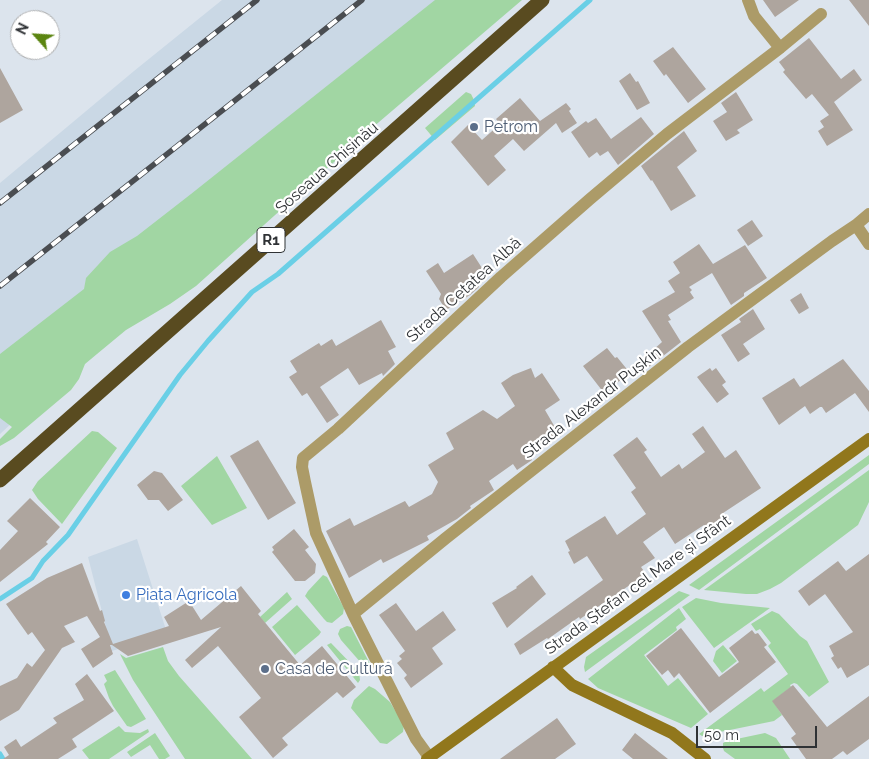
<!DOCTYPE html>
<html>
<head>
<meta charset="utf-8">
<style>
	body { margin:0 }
	#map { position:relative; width:869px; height:759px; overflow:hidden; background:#dce4ed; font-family:Raleway,sans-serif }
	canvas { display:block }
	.north { position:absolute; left:10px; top:10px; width:50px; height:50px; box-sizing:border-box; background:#fff; border:1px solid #acadae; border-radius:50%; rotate:296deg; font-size:14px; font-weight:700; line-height:20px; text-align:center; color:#2f3235 }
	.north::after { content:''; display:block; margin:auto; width:18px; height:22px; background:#5b8511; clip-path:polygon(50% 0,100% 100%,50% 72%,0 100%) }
	.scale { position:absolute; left:696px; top:726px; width:121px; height:22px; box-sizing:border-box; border:2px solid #2f3235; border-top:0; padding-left:6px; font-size:15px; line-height:18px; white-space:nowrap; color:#2f3235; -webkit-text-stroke:4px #fff; paint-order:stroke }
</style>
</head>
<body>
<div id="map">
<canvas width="869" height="759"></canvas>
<div class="north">N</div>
<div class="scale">50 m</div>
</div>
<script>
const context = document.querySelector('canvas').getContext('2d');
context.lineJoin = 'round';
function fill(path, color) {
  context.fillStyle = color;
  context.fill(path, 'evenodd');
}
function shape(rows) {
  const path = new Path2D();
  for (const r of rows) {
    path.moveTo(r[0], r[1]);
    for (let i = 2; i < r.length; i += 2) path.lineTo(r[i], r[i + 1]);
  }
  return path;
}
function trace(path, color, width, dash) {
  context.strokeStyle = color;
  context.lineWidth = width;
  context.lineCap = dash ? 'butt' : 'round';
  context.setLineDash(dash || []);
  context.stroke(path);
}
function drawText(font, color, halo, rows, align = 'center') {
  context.font = font + ' Raleway,sans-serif';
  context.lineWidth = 4.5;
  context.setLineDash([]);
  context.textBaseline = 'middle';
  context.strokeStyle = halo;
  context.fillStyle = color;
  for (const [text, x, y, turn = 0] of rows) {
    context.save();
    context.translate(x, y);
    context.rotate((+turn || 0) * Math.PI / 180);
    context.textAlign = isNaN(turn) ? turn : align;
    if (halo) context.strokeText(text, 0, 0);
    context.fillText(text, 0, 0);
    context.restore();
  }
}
fill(shape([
	[222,0,488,0,200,249,0,434,0,183,134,71],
	[137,539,167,633,112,651,88,557]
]), '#cad8e5');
fill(shape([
	[435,0,522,0,372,128,196,286,170,304,126,330,97,354,85,364,79,379,71,390,14,438,0,446,0,439,12,427,0,418,0,354,84,289,86,278,110,252,137,236,191,194],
	[466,92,471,94,474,100,475,106,435,140,425,128],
	[92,431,98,432,117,448,62,524,38,499,32,490,38,481],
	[869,455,869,464,699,590,689,585],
	[217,456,247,508,212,525,181,486],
	[869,470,869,502,858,525,781,583,770,589,757,594,746,594,704,590],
	[323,575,327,577,344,608,343,614,332,623,327,622,324,619,305,596,308,591],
	[679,591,690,595,585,672,584,667,586,657],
	[287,592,292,599,265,623,260,617],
	[696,598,721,603,770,608,714,648,682,607],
	[297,605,321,632,319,635,295,655,272,627],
	[679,608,686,619,676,627,677,630,644,655,668,686,678,678,708,714,691,728,598,688,588,679],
	[772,611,779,614,800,636,807,641,829,682,809,697,797,684,794,683,790,685,791,687,773,701,782,715,774,721,720,732,714,732,716,733,702,736,699,734,761,688,764,692,788,674,768,646,771,643,760,629,756,631,751,624],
	[347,626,351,627,371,666,368,669,362,664,341,640,338,634,340,629],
	[331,643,359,672,360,680,358,683,327,645],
	[723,645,737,661,722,673,713,661,716,651],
	[163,647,168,661,179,676,252,759,185,759,133,680,120,654,126,658],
	[115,670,146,719,131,727,127,726,113,706,109,698,104,684,107,681,104,675],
	[369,686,375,689,390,702,404,725,403,732,387,744,380,743,351,708,354,700],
	[119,726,125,732,140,733,148,729,149,732,109,759,89,759,82,750],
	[155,733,170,756,165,759,159,759,150,745,131,757,127,752],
	[765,733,776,738,790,759,735,759,724,751,723,748,723,743,727,741]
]), '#a1d6a3');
trace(shape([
	[0,599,32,578,43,561,68,535,180,375,208,341,252,292,278,274,590,0],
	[0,754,3,759]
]), '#6acfe6', 5);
fill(shape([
	[763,0,799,0,775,17],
	[849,0,869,0,869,26],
	[809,38,841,79,854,69,862,80,834,102,853,130,827,146,818,131,824,127,820,121,829,115,812,94,806,99,783,72,785,70,779,62],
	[673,47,706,89,688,103,666,74,664,76,653,61],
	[0,68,23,110,0,123],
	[630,73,636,82,638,81,650,103,637,110,619,81],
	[736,92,753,120,737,130,740,133,726,141,713,121,727,112,721,103],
	[520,98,540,121,566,103,571,109,569,111,577,123,562,133,556,123,524,151,513,139,494,156,506,170,488,186,451,142,468,125,482,140,500,124,496,119],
	[641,117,654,134,618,165,608,151,600,156,597,152,589,158,571,132,586,121,588,123,596,118,611,139],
	[684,131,697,151,677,167,696,196,671,211,652,180,651,181,641,166],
	[752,220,763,236,748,246,737,230],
	[699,244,713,264,745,245,767,278,744,293,744,296,731,305,712,273,689,287,692,290,690,292,694,298,668,315,671,320,668,321,681,342,649,367,644,358,662,342,642,311,675,292,668,281,680,273,673,262],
	[473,254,482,268,471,276,479,287,470,295,446,310,439,299,441,294,426,271,438,263,444,273],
	[801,293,809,308,799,314,790,300],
	[753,309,765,329,743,344,750,354,738,362,721,335,741,322,739,319],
	[381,320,396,347,388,351,395,364,383,376,382,373,359,385,348,368,320,387,339,415,327,423,307,393,302,396,289,377,297,372,290,361,319,343,321,346,332,339,336,346],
	[607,348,615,358,617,357,630,373,604,393,583,366],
	[843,359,869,391,869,412,855,393,826,413,822,407,820,407,810,414,805,406,779,425,762,398,794,378,800,387],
	[531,368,535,378,542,373,560,400,545,410,556,429,553,430,558,437,529,455,532,460,517,470,513,464,489,481,494,490,470,506,471,508,457,519,427,536,429,540,383,563,381,559,349,578,326,531,350,518,354,526,405,501,409,507,432,494,438,482,428,465,454,449,446,433,483,410,497,419,515,406,501,383,513,375],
	[710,368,712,371,716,368,726,382,722,385,729,394,717,403,697,377],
	[703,426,725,458,736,450,761,488,720,515,722,518,706,528,704,525,675,544,664,527,643,542,655,558,641,567,646,574,580,619,579,617,548,639,547,638,520,655,514,644,603,580,587,556,574,564,568,552,570,551,565,541,605,516,617,535,646,514,631,492,636,488,613,455,637,437,647,450,644,452,661,477,679,464,682,469,705,452,692,434],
	[258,440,296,503,268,520,230,456],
	[154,471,162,473,183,500,168,511,159,500,148,500,137,485],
	[30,498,60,527,46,542,48,544,0,582,0,550,18,531,7,521],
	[294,529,309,547,305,550,316,564,315,573,305,581,295,581,272,552,274,550,272,547],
	[869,554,869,665,847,678,841,667,838,669,831,658,834,656,829,646,853,632,825,594,809,606,798,591,838,561,846,571],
	[82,563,100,611,102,610,105,621,104,622,113,644,169,626,164,617,189,601,201,620,241,586,261,611,258,614,300,665,322,646,356,687,343,698,337,692,282,738,288,745,273,758,239,717,261,698,218,646,192,668,185,660,221,627,128,656,112,645,110,645,113,654,93,668,81,649,100,637,87,616,64,626,75,642,62,648,19,710,0,721,0,686,17,678,27,663,32,667,45,650,32,632,28,635,6,604,47,578],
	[532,575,546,594,507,628,492,603,517,588,516,587],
	[396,603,416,631,443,611,456,630,432,648,443,664,411,688,404,678,407,675,397,663,402,659,399,656,405,651,379,615],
	[681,628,719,677,739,662,729,648,752,630,755,634,758,633,767,645,764,647,776,662,710,713,679,673,674,678,668,670,662,675,646,656],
	[87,674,114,711,72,739,77,747,58,759,3,759,9,755,4,747,16,739,21,747,57,723,53,718,84,700,75,684],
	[793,685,827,727,869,696,869,739,847,755,843,751,832,759,806,759,791,738,796,734,772,701],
	[557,718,576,744,555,759,500,759],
	[635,733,668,759,633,759,622,750]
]), '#aea59e');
trace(shape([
	[748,0,754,16,780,48],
	[856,225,869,244],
	[353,614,446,538,688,347,832,241,856,225,869,214],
	[429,757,416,739,353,614,316,533,305,482,302,467,303,458,338,429,501,277,590,199,667,134,780,48,821,14]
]), '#ac9b68', 12);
trace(shape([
	[553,667,572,685,672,733,705,759],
	[427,759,869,439]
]), '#91771c', 12);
trace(shape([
	[0,480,542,0]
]), '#594b20', 15);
const rail = shape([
	[0,203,257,0],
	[0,286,362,0]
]);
trace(rail, '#4a4d51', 5.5);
trace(rail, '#fff', 4, [11]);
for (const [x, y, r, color] of [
	[474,127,5,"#5c6f8a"],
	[126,595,5,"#3f7fe0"],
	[265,669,5,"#5c6f8a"]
]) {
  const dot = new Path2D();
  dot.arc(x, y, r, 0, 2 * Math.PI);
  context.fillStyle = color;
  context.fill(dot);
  trace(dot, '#fff', 2);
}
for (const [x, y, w] of [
	[271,240,28]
]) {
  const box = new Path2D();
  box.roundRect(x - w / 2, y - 12.5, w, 25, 4);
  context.fillStyle = '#fff';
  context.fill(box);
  trace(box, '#2f3235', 1);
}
drawText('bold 15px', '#2f3235', null, [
	["R1",271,240]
]);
drawText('16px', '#4e5e75', '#fff', [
	["Petrom",484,127],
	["Casa de Cultură",275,669]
], 'left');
drawText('16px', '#2f3235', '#fff', [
	["Șoseaua Chișinău",327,168,-41],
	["Strada Cetatea Albă",464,290,-42],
	["Strada Alexandr Pușkin",592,403,-38],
	["Strada Ștefan cel Mare și Sfânt",638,585,-36]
]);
drawText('16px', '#366cbe', '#fff', [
	["Piața Agricola",136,595]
], 'left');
</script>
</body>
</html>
